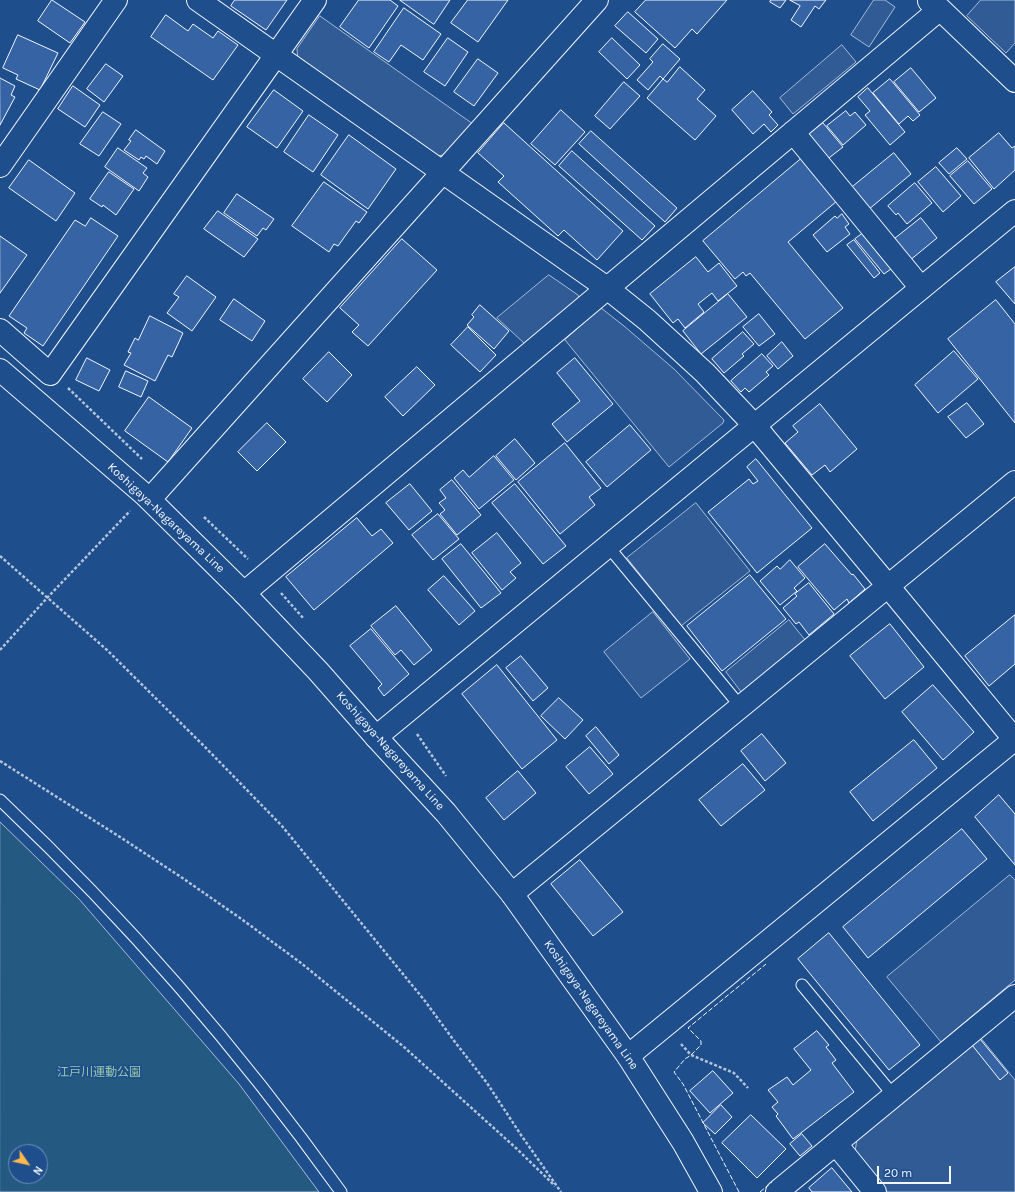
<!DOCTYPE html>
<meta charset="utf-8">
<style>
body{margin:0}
#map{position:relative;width:1015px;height:1192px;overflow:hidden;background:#1f4e8c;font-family:Karla,sans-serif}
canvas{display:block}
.north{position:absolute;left:8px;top:1144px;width:40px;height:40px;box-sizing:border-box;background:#1f4e8c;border:1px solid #7391ba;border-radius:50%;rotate:124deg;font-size:11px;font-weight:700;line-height:16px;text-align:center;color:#f2f6ff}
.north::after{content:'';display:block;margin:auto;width:14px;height:18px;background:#ffb74d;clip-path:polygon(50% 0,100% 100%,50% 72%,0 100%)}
.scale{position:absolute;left:877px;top:1166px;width:74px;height:18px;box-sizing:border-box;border:2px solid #f2f6ff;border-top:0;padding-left:5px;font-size:12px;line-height:14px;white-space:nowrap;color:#f2f6ff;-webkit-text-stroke:3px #1f4e8c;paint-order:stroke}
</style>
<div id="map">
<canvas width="1015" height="1192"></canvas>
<div class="north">N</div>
<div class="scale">20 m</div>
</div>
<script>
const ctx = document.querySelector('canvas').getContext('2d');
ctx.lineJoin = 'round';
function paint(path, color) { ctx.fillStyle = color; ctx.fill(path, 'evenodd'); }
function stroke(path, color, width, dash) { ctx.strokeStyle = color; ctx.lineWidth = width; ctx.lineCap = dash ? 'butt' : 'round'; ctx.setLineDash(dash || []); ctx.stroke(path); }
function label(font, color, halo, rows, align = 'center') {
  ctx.font = font + ' Karla,"Noto Sans JP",sans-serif'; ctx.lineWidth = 3; ctx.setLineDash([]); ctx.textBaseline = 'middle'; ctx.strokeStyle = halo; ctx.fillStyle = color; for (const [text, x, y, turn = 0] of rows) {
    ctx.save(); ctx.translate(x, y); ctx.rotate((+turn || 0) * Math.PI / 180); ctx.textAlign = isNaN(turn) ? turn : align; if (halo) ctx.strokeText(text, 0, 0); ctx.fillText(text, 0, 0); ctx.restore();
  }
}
const green = new Path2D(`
 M0,822L79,899L239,1084L319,1192H0ZM16,1152H40V1176H16Z`);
paint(green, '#245a82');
stroke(green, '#a8bbd7', 1);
const parking = new Path2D(`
 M874,0H885L895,7L869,47L851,35Z
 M981,0H1015V43L1006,53L967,16Z
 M320,16L412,81L473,124L445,155L434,156L298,60L297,49Z
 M842,45L856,62L793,114L780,98Z
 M549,275L578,295L579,298L525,344L497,318Z
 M601,308L624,326L674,369L724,420L723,423L669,467L565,340Z
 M696,503L750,571L681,626L627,558Z
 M653,612L690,659L641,698L604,652Z
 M789,620L806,641L742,693L726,672Z
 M1010,875L1015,880V980L941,1042L887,977Z
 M980,1037L1015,1080V1192H887L855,1152L857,1139Z`);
paint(parking, '#305b95');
stroke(parking, '#a8bbd7', 1);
const building = new Path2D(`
 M52,0L85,22L70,43L38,21Z
 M235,0H287L266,30L231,6Z
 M359,0H390L398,6L369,48L340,27Z
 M400,0H450L434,24Z
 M468,0H508L478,42L451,23Z
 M646,0H727L697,34L692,29L675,48L635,12Z
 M771,0H786L780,8L770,2Z
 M790,0H826L819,9L815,6L801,27L791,20L800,6Z
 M404,8L441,34L423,60L401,45L389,62L374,52Z
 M628,12L658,39L646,53L615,26Z
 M166,15L188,31L193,24L213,38L218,31L238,45L213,80L151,37Z
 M18,35L58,53L40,90L16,79L18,75L3,68Z
 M448,38L468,52L445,86L424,72Z
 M612,38L640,65L627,79L599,52Z
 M663,44L680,59L663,79L660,76L648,90L637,80L653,62L650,59Z
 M478,59L498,73L474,106L454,92Z
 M106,64L123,76L104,102L87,89Z
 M680,67L705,90L697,99L716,116L695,140L647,98L663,79L667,82Z
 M911,68L936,98L919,112L894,82Z
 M0,78L15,86L11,95L15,97L0,125Z
 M890,79L920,115L913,121L908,116L899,124L873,93Z
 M624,82L640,96L610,129L595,116Z
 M73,86L100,105L85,127L58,109Z
 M868,88L905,132L890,145L865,115L870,111L858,97Z
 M274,90L303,111L277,148L247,127Z
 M753,91L772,112L769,115L778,125L771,132L764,124L753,134L732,110Z
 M561,110L585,132L555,165L531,144Z
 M846,111L850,116L855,112L866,125L843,145L827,126Z
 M103,112L121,124L99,156L80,144Z
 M309,115L338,135L313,172L284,152Z
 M504,123L623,231L597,260L564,230L558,236L498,182L504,176L478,153Z
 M823,123L843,147L825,161L809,140L812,138L809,134Z
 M136,130L165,151L157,164L146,156L144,159L141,157L139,160L124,150L131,141L129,140Z
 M591,131L677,208L665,222L579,144Z
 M999,133L1012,148L1015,146V170L994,189L969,158Z
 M349,135L396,169L368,209L321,175Z
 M118,148L147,168L143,173L148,177L139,191L105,167Z
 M957,148L967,159L949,174L939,163Z
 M572,151L655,226L642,240L559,166Z
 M894,153L911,174L868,210L850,189Z
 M801,159L837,201L788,242L843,308L805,339L750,273L746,276L743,272L735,279L703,241Z
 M29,160L75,193L56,221L9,188Z
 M968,161L992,189L974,204L950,176Z
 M936,167L961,196L943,212L918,182Z
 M109,172L134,189L116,215L103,205L102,207L90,199Z
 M324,182L367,212L359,223L356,221L338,246L334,244L329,252L292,226Z
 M915,183L932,203L907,224L898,213L896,215L888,206Z
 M237,194L274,219L266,230L263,228L257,236L224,213Z
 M218,211L258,239L244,257L204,229Z
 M842,214L849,224L845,227L850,234L827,252L813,235L835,216L837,218Z
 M91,218L118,236L43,346L24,333L27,328L9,316L75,220L85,226Z
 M921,218L937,238L909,261L892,241Z
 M862,234L891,269L884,274L855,239Z
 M0,236L27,255L0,293Z
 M402,239L437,270L368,346L352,332L359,325L340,308Z
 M854,240L880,273L874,278L847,245Z
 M696,257L708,272L719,263L737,286L718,301L712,293L698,304L704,312L685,328L678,319L673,323L650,294Z
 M1015,267V304L996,282Z
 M187,276L216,297L192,331L167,313L179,297L174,294Z
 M728,294L747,317L701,354L683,331Z
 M234,299L265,321L252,341L220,320Z
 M996,300L1015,324V423L948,339Z
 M480,305L509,331L494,349L467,325L474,317L472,315Z
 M759,314L775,334L759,346L743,327Z
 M150,316L183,333L172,357L168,355L155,381L124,365L131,353L128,352L135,338L138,340Z
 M468,327L496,355L480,372L451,345Z
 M743,332L754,344L742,354L744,356L724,373L712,359Z
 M782,342L793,356L778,369L767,356Z
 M954,351L978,379L938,413L915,385Z
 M329,352L352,375L327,402L303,379Z
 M762,354L773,366L766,372L769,375L749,392L745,388L741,392L731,381Z
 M87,358L110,370L99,391L76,380Z
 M575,358L613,404L567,442L552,424L580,401L557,373Z
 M417,367L435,385L403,416L385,397Z
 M126,371L148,381L141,397L119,387Z
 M149,397L192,428L168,462L125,431Z
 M967,403L984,424L966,438L948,417Z
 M820,404L857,449L830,472L825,465L812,475L785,443L798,432L793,426Z
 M267,423L286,442L257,471L238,452Z
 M630,425L651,450L607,487L586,462Z
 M515,439L535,463L516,480L496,456Z
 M565,443L601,488L589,497L595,505L560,534L518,482Z
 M494,456L514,480L479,509L454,478L463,470L469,477Z
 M756,459L812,528L757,573L708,512L749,479L753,484L758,481L747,467Z
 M452,480L481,515L457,535L440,514L445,510L439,503L446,498L440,490Z
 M410,484L432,511L409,530L386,503Z
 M515,484L566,546L543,564L492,503Z
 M438,514L459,539L433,560L412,535Z
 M357,518L372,536L381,529L393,543L314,610L286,577Z
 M497,533L521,563L510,572L516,578L502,590L472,553Z
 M461,544L501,593L481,608L442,559Z
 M825,544L852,575L853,574L865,589L849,603L847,599L834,610L798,567Z
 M790,560L805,578L794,588L797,591L780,605L760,581L777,566L780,569Z
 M750,575L786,619L722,671L687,626Z
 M444,576L475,611L459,625L428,590Z
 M809,583L834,614L809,635L799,622L796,624L783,608L797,596L795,594Z
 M396,606L432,650L414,665L401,650L395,655L371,626Z
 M1015,615V664L989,686L965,656Z
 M890,624L924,667L885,699L850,656Z
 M371,629L409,674L384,696L378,688L382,684L350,646Z
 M521,656L548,688L533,701L506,668Z
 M497,665L557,740L522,769L462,694Z
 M933,685L974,732L943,760L902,712Z
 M559,698L583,720L565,739L541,716Z
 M596,727L619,755L609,764L586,736Z
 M762,734L786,763L765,781L741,751Z
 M914,740L937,768L873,821L850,792Z
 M590,747L613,774L589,794L566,767Z
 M743,764L765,790L721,826L699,800Z
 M518,771L536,793L504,820L486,798Z
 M999,795L1015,814V865L975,817Z
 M962,829L987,859L868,958L843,927Z
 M580,860L623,912L593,936L551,884Z
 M829,933L920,1045L889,1070L798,959Z
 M817,1031L829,1045L826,1047L836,1060L832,1063L854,1092L793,1139L776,1116L778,1114L772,1107L778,1102L768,1090L787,1077L793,1085L811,1070L794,1049Z
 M980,1039L1008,1073L1000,1080L972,1045Z
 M713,1071L733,1093L710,1113L690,1091Z
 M721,1105L732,1117L715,1134L703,1123Z
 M751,1115L786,1149L757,1178L722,1143Z
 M802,1134L812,1146L800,1156L790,1144Z
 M832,1168L852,1192H812L809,1188Z`);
paint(building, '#3563a3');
stroke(building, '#f2f6ff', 1);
const lane = new Path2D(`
 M607,545L741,707
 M0,800C126,919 240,1051 341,1192
 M802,985L894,1096`);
const street = new Path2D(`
 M198,0L607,288L647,320L705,373L754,425L888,586L1015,740
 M929,1L940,9L1015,81
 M793,132L921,288
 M0,166L116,0
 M0,330L50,374L315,0
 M150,499L597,0
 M244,593L940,9
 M512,894L1015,482
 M628,1056L1015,739
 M836,1144L875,1192
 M777,1192L1015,996`);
const secondary = new Path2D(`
 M376,737L1015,211`);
const primary = new Path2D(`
 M0,370L145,495L244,593L318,671L376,737L446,813L512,894L628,1056L683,1142L711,1192`);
stroke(lane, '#f2f6ff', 13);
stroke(street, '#f2f6ff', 24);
stroke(secondary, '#f2f6ff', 24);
stroke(primary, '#f2f6ff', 24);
stroke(new Path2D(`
 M68,388L142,459
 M204,517L248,559
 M0,556L107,650L205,747L282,826L425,1001L455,1042L487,1083L521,1135L561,1192
 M281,593L304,619
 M0,650L47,598L130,511
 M417,734L446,776
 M0,761L120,837L181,877L240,918L301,963L404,1047L517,1149L555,1186
 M681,1044L691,1055L734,1073L748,1088`), '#b3c4dc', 2.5, [3, 2]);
stroke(lane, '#1f4e8c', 11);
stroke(street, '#1f4e8c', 22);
stroke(secondary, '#1f4e8c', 22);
stroke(primary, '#1f4e8c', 22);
stroke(new Path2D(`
 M739,1192L683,1084L674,1072L685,1059L691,1055L701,1045V1041L688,1028L766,964
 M760,1192L772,1182`), '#f2f6ff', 1, [5, 2]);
label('12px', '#f2f6ff', '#1f4e8c', [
 ["Koshigaya-Nagareyama Line",166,518,43],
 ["Koshigaya-Nagareyama Line",390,751,48],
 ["Koshigaya-Nagareyama Line",591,1005,55]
]);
label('12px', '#97c8a6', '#1f4e8c', [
 ["江戸川運動公園",99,1073]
]);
</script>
